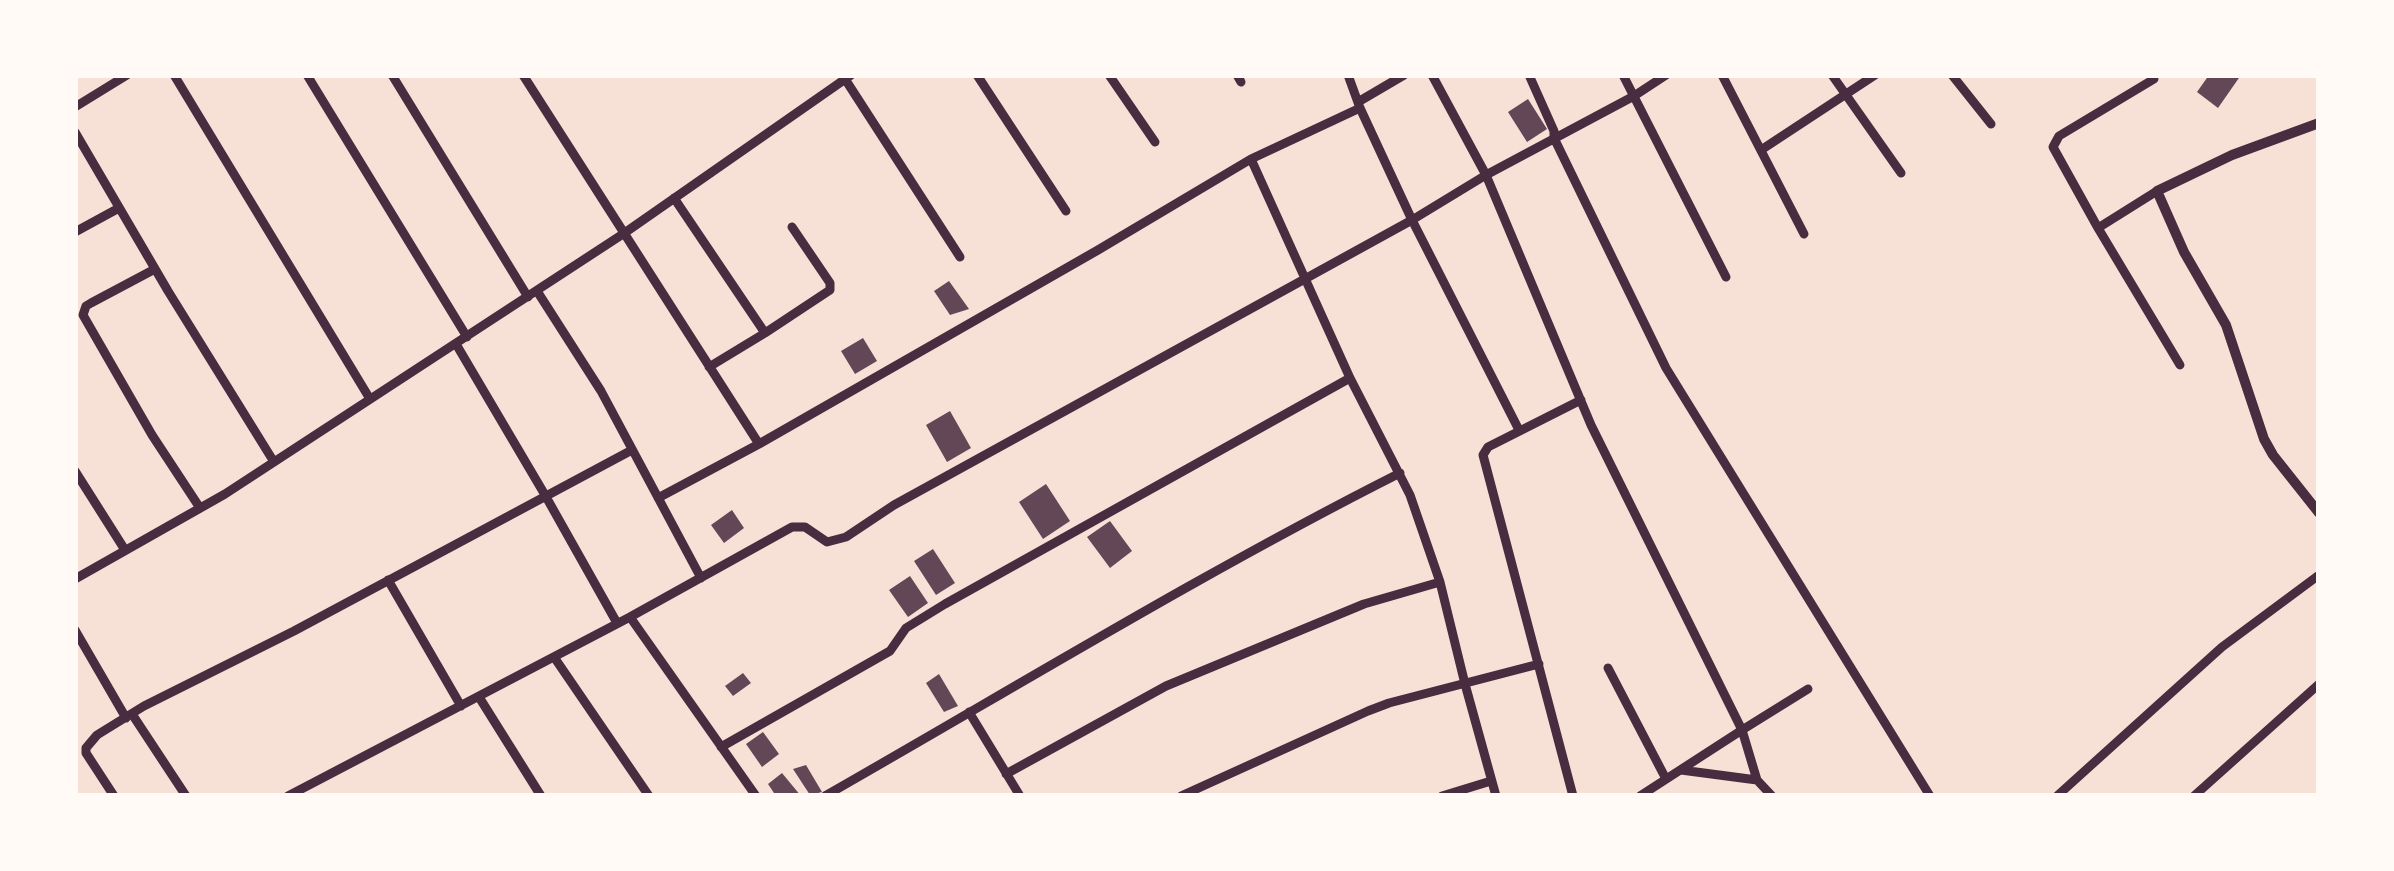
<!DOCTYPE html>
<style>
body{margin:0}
#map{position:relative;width:2394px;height:871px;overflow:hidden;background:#f7e1d7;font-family:Inter,sans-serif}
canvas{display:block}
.frame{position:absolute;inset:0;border:78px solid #fffaf5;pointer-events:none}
</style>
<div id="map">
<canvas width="2394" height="871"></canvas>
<div class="frame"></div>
</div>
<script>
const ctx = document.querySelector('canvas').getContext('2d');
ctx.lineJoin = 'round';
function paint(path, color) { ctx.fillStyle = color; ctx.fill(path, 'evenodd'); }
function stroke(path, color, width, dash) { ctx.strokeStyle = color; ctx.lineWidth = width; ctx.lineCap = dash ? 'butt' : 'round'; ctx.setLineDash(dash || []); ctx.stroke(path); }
paint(new Path2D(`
 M2209,75H2241L2218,108L2197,92Z
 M1528,99L1547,129L1527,142L1508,112Z
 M949,281L969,309L950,315L934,291Z
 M863,338L877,361L855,374L841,351Z
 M950,411L971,448L947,462L926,425Z
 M1046,484L1070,521L1043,539L1019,502Z
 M732,510L744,528L724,543L711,525Z
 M1110,521L1132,551L1110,568L1087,537Z
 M933,549L955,583L936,595L914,561Z
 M910,576L928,603L908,617L889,590Z
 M743,673L751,683L733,696L725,686Z
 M939,674L958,706L944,712L926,683Z
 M763,732L779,754L762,767L746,744Z
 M806,765L822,792L810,795L793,769Z
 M782,773L801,796H776L768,784Z`), '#644757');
stroke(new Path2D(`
 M174,75L370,399
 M307,75L467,337
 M392,75L528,297
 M523,75L759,444
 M977,75L1066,211
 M1109,75L1155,142
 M1237,75L1241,82
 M1348,75L1360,108L1412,220L1519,430
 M1432,75L1486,175L1591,425L1742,730L1640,796
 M1529,75L1554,131V138L1666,368L1930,796
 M1623,75L1726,277
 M1722,75L1804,234
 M1832,75L1901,173
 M1952,75L1991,124
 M845,79L960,257
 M2154,79L2059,136L2053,147L2098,228L2180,365
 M1358,102L1404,75
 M75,107L127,75
 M75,132L168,291L274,462
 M1761,150L1875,75
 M1251,159L1350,378L1410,495L1440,582L1465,684L1496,796
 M674,198L765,333
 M2098,228L2157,191
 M75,232L119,208
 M155,269L91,303L86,306L83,315L152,435L200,508
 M537,291L601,391L701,578
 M456,344L545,495L617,623
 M709,367L765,333L830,290V283L792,227
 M75,471L125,550
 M658,498L759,444L1098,250L1251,159L1360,108
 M75,579L225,494L623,234L851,75
 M388,580L461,706
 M630,617L756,796
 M75,630L126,718
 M554,657L649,796
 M1608,668L1666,779
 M479,697L541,796
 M969,712L1020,796
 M132,714L186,796
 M721,747L890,651L906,628L945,604L1350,378
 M1681,770L1757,780L1772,796
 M1006,774L1166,686L1364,604L1440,582
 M1757,780L1742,730L1808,689
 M114,796L86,753V748L97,735L144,706L294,631L632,450
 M288,796L630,617L792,527H805L827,542L846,537L894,505L1412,220L1486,175L1634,96L1666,75
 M825,796C1016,687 1204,572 1400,473
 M1181,796L1368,711L1389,703L1539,664
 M1442,796L1491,781
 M1573,796L1483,455L1488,447L1581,400
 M2057,796L2222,647L2319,575
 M2194,796L2319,684`), '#4a2c40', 9);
stroke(new Path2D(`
 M2319,123L2232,155L2157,191L2184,252L2226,325L2264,439L2273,455L2319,513`), '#4a2c40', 10);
</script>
